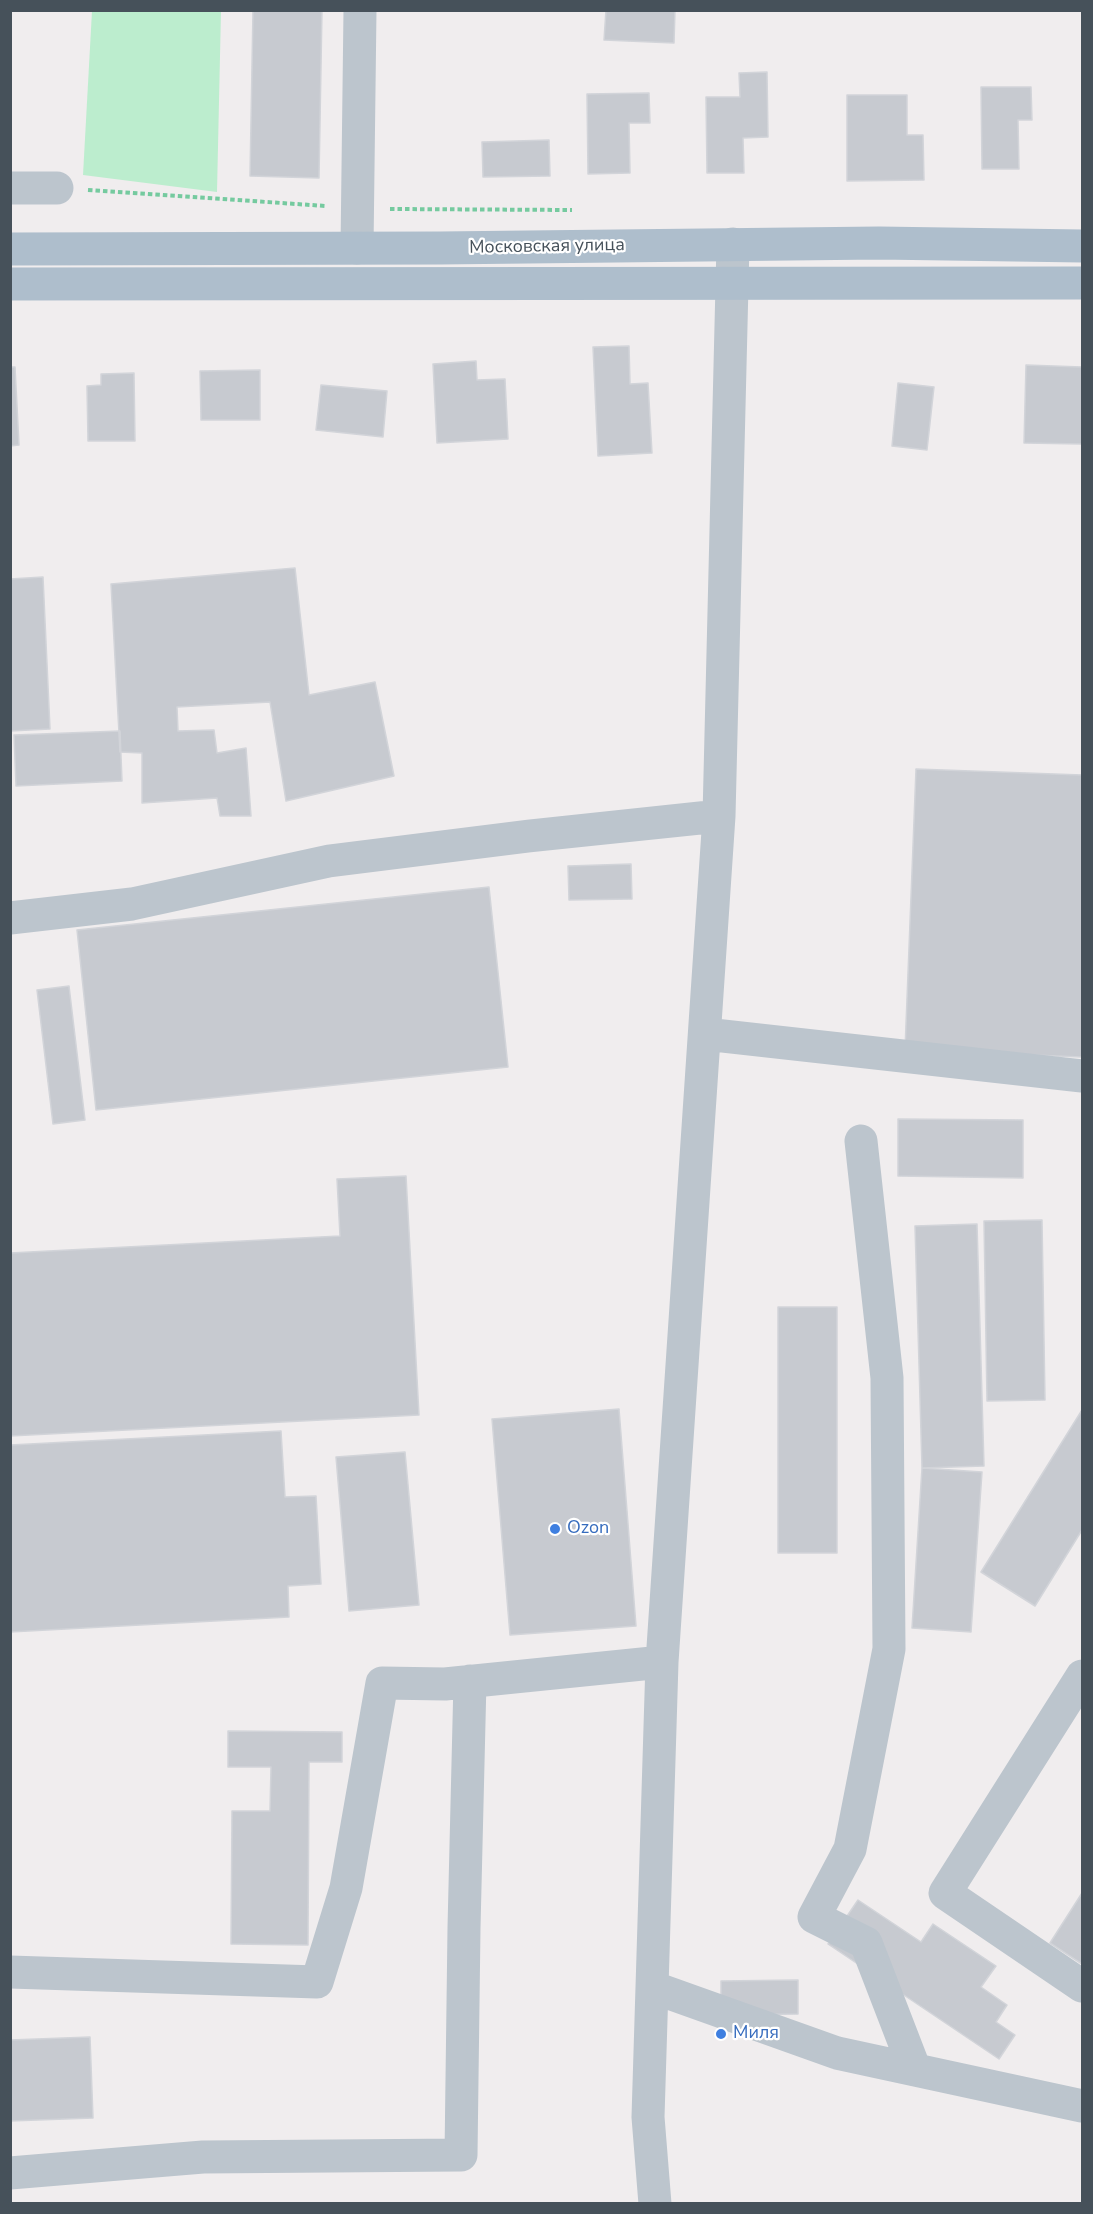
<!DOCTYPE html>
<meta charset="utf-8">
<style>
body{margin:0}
#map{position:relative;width:1093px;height:2214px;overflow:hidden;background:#f0edee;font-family:"Nunito Sans",sans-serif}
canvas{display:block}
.frame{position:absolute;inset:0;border:12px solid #46515a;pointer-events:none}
</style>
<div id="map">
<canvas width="1093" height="2214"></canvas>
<div class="frame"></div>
</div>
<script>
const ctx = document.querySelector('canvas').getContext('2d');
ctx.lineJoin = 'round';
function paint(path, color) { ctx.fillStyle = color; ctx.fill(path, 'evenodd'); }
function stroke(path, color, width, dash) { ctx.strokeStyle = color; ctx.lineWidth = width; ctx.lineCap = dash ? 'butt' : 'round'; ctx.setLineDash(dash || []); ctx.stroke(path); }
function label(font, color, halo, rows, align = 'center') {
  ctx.font = font + ' "Nunito Sans",sans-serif'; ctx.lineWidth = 4.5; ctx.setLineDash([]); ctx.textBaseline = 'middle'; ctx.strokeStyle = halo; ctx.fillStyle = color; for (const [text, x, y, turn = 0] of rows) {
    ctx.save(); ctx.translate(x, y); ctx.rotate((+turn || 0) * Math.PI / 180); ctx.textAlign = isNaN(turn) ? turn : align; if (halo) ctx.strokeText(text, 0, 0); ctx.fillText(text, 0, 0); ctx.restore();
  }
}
paint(new Path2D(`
 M92,11H221L217,192L83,175Z`), '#bcedce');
const building = new Path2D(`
 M253,10H322L319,178L250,176Z
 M606,10H675L674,43L604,40Z
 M767,72L768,137L743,138L744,173H707L706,97H740L739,73Z
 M981,87H1031L1032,120H1018L1019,169H982Z
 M649,93L650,123H629L630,173L588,174L587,94Z
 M847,95H907V135H923L924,180L847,181Z
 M549,140L550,176L483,177L482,142Z
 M629,346L630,384L648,383L652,453L598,456L593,347Z
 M476,361L477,380L505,379L508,439L437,443L433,364Z
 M1026,365L1082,367V444L1024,443Z
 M10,367H15L19,445L10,446Z
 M260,370V420H201L200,371Z
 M134,373L135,441H88L87,386L101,385V374Z
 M898,383L934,387L927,450L892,446Z
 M321,385L387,391L383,437L316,430Z
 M295,568L309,695L375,682L394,776L286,801L270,702L177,707L178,731L214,730L217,753L246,748L251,816H220L217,798L142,803V753L120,752L111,584Z
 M43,577L50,729L10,731V579Z
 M120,731L122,781L16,786L14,735Z
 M916,769L1082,775V1057L905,1050Z
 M631,864L632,899L569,900L568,866Z
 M489,887L508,1067L96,1110L77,930Z
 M69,986L85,1120L53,1124L37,990Z
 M898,1119L1023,1120V1178L898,1176Z
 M406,1176L419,1415L10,1436V1253L340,1236L337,1179Z
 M1042,1220L1045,1400L987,1401L984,1221Z
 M977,1224L984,1466L922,1468L915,1226Z
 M778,1307H837V1553H778Z
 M619,1409L636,1626L510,1635L492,1419Z
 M1082,1410V1530L1035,1606L981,1572Z
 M281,1431L285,1497L316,1496L321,1584L288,1586L289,1617L10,1632V1445Z
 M405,1452L419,1605L349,1611L336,1457Z
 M922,1468L982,1472L971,1632L912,1628Z
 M228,1731L342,1732V1762H309L308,1945L231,1944L232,1811H270L271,1767H228Z
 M1082,1893V1964L1050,1943Z
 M858,1900L921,1942L933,1924L996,1966L981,1987L1007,2005L996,2022L1015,2035L999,2059L828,1944Z
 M798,1980V2014L721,2015V1981Z
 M90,2037L93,2118L10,2121V2040Z`);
paint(building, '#c7cad0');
stroke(building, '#d2d4d9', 1.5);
stroke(new Path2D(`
 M88,190L326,206
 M390,209L572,210`), '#75ca9f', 4, [4.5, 3]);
stroke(new Path2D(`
 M10,188H57
 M357,248L360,10
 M10,918L132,904L329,861L529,836L719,816
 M705,1034L1082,1076
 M861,1141L887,1378L889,1649L850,1849L814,1917L866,1943L915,2070
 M1082,1676L945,1893L1082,1986
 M10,1972L317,1982L346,1888L382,1683L445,1684L662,1662
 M652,1987L837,2053L1082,2106
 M10,2173L203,2157L461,2155L464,1928L470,1681
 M655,2204L648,2117L662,1662L719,816L733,244`), '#bcc5cd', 33);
stroke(new Path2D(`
 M10,249L440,248L879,243L1082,246
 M10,284L1082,283`), '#aebecc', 33);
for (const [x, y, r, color] of [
 [555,1529,6,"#3f7fe0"],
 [721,2034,6,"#3f7fe0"]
]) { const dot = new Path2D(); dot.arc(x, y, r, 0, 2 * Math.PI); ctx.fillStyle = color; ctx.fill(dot); stroke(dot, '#fff', 2); }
label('18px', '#46515a', '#fff', [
 ["Московская улица",547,247,-1]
]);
label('18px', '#366cbe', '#fff', [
 ["Ozon",567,1529],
 ["Миля",733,2034]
], 'left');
</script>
